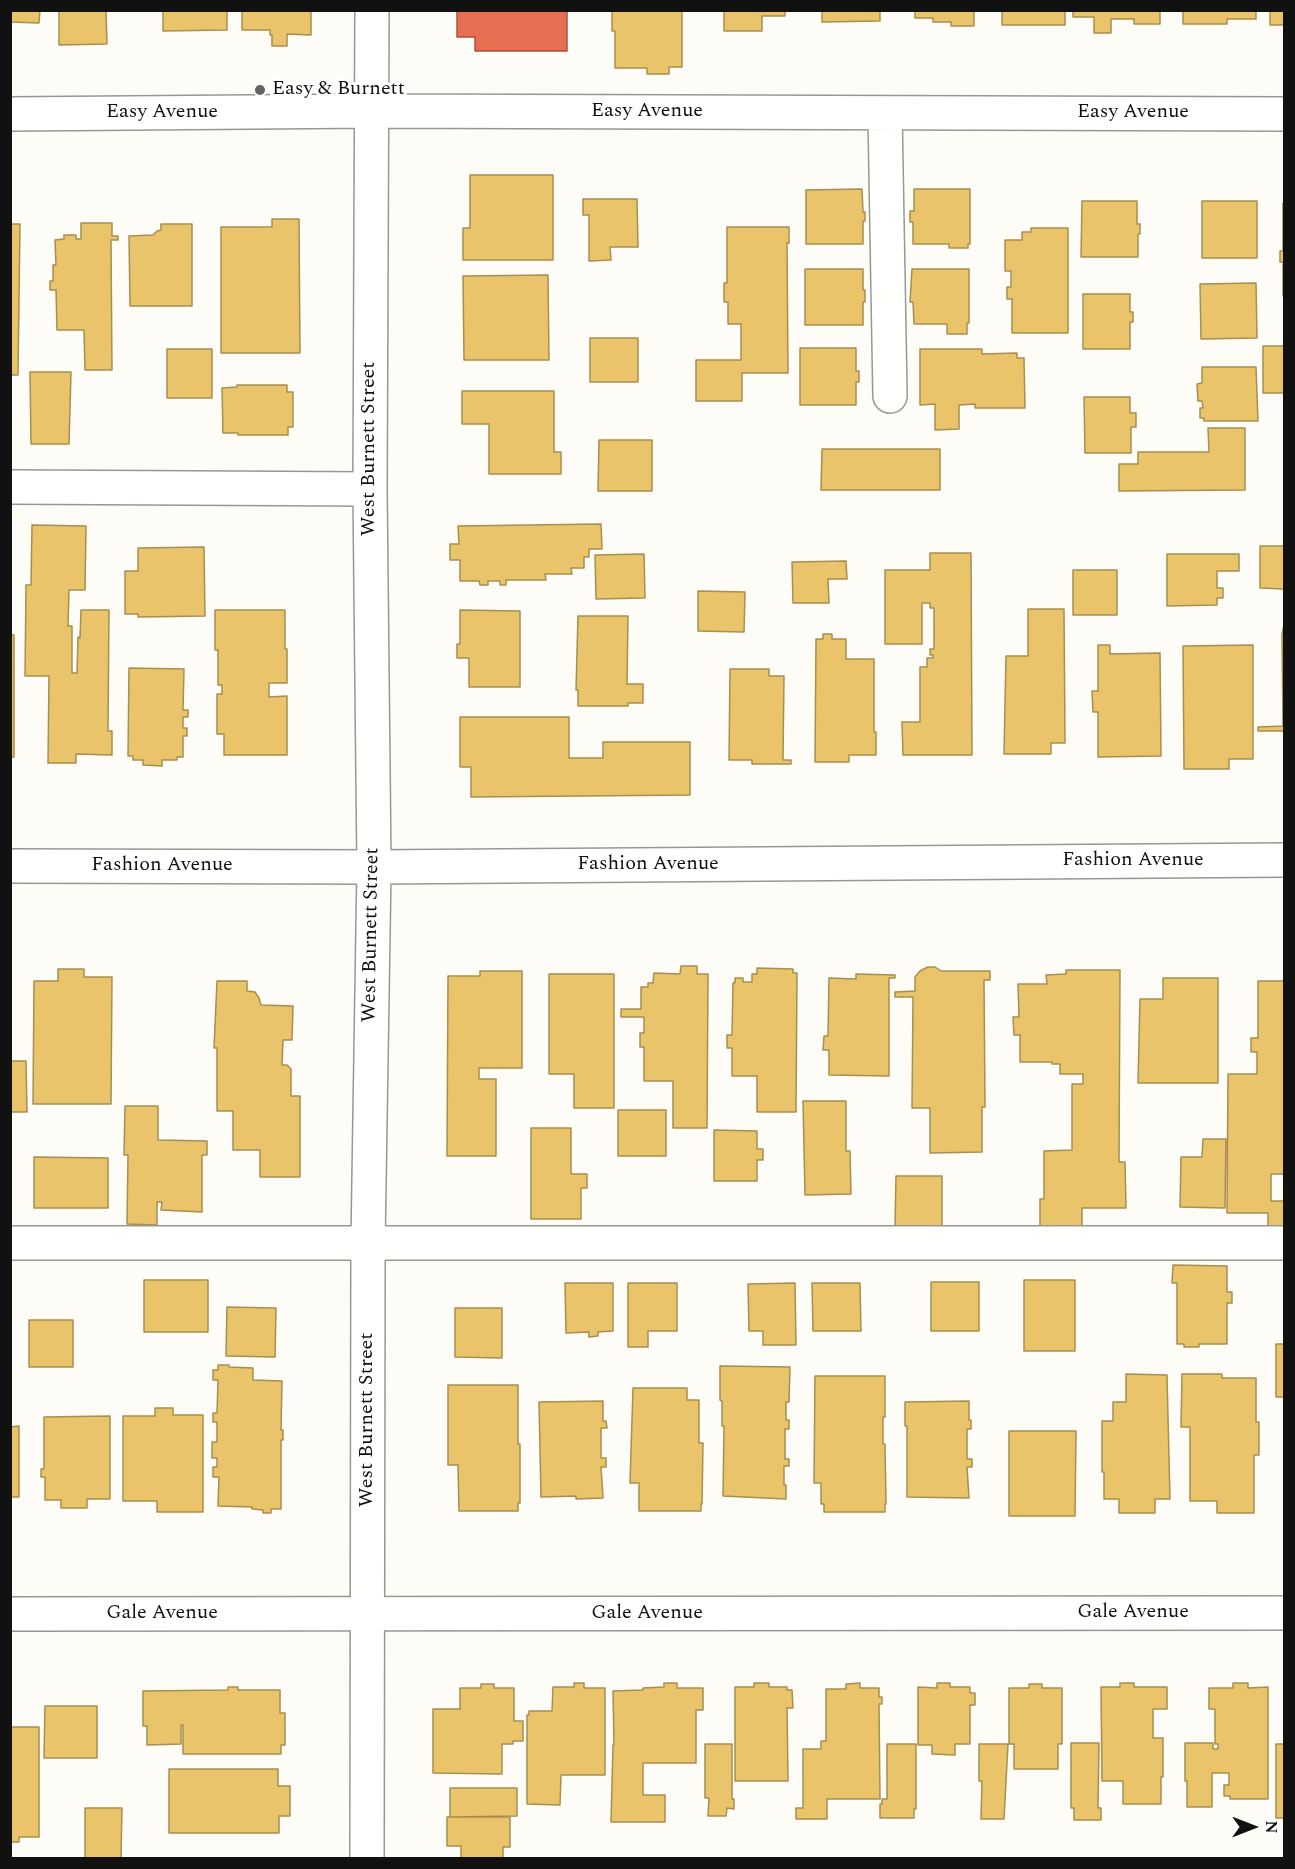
<!DOCTYPE html>
<style>
body{margin:0}
#map{position:relative;width:1295px;height:1869px;overflow:hidden;background:#fdfcf7;font-family:Spectral,serif}
canvas{display:block}
.frame{position:absolute;inset:0;border:12px solid #111;pointer-events:none}
.north{position:absolute;left:1223px;top:1797px;width:60px;height:60px;-webkit-text-stroke:4px #fff;paint-order:stroke;rotate:90deg;font-size:16px;font-weight:700;line-height:24px;text-align:center;color:#111}
.north::after{content:'';display:block;margin:auto;width:21px;height:27px;background:#111;clip-path:polygon(50% 0,100% 100%,50% 72%,0 100%)}
</style>
<div id="map">
<canvas width="1295" height="1869"></canvas>
<div class="frame"></div>
<div class="north">N</div>
</div>
<script>
const ctx = document.querySelector('canvas').getContext('2d');
ctx.lineJoin = 'round';
function paint(path, color) { ctx.fillStyle = color; ctx.fill(path, 'evenodd'); }
function stroke(path, color, width, dash) { ctx.strokeStyle = color; ctx.lineWidth = width; ctx.lineCap = dash ? 'butt' : 'round'; ctx.setLineDash(dash || []); ctx.stroke(path); }
function label(font, color, halo, rows, align = 'center') {
  ctx.font = font + ' Spectral,serif'; ctx.lineWidth = 6; ctx.setLineDash([]); ctx.textBaseline = 'middle'; ctx.strokeStyle = halo; ctx.fillStyle = color; for (const [text, x, y, turn = 0] of rows) {
    ctx.save(); ctx.translate(x, y); ctx.rotate((+turn || 0) * Math.PI / 180); ctx.textAlign = isNaN(turn) ? turn : align; if (halo) ctx.strokeText(text, 0, 0); ctx.fillText(text, 0, 0); ctx.restore();
  }
}
const homes = new Path2D(`
 M10,10H40L39,23L10,22Z
 M59,10H106L107,44L59,45Z
 M163,10H227V30L163,31Z
 M242,10H311V35L287,34V46H272V35H270V30H242Z
 M612,10H682V67H669V74H647V68H615V31H612Z
 M724,10H785V16H762V31H724Z
 M822,10H880V21L822,22Z
 M915,10H974V26H951V22H933V18H915Z
 M1002,10H1065V25H1002Z
 M1073,10H1160V24H1134V19H1111V33H1094V17H1073Z
 M1183,10H1256V19H1227V24H1183Z
 M1270,10H1284V25H1270Z
 M470,175H553V260H463V228H470Z
 M862,189L863,212H865V221H863V244H806V190Z
 M914,189H970V244H968V248H949V244H913V222H910V211H914Z
 M583,199H637L638,247H610L611,260L589,261V215H583Z
 M1082,201H1137V224H1140V234H1138V257H1081Z
 M1202,201H1257V258H1202Z
 M1283,203H1284V296H1283V262H1280V251H1283Z
 M272,219H299L300,353H221V227H272Z
 M81,223H112V236H118V240H111L112,370H85L84,330H57L56,290H50V281H53V265H56L55,240L64,239V235H76V239H81Z
 M10,224H20L18,375H10Z
 M161,224H192V306H130L129,236L153,235L157,231L161,230Z
 M727,227H789V243H787L788,373H742V401H696V360H741V324H728V302H724V283H727Z
 M1031,228H1068V333H1012V299H1007V287H1011V271H1005V240H1022V232H1031Z
 M805,269H863V290H865V302H863V325H805Z
 M912,269H969V323H967V334H947V324H914L913,302H910Z
 M548,275L549,360H464L463,276Z
 M1256,283L1257,338L1201,339L1200,284Z
 M1083,294H1130V312H1133V322H1130V349H1083Z
 M590,338H638V382H590Z
 M1263,346H1284V393H1263Z
 M800,348H856V371H859V382H856V405H800Z
 M167,349H212V398H167Z
 M920,349H982V354L1017,353V358H1024L1025,408H975V404L959,405V429L935,430V404L920,405Z
 M1202,367H1256L1258,421H1204V418H1200V408H1203L1202,401H1198L1197,384L1202,383Z
 M30,372H71L69,444H31Z
 M237,385H287V392H293V427H288V435H238V433H223L222,388L237,387Z
 M462,391H554V452H561V474H489V424H462Z
 M1084,397H1130V413H1136V427H1131V453H1085Z
 M1208,428H1245V490L1119,491V464H1138V452H1209Z
 M599,440H652V491H598Z
 M822,449H940V490H821Z
 M601,524L602,549H589V557H584V568H571L572,574H545L546,580H506V585H500V581H488V585H480L479,581H460V560H450V544H459L458,526Z
 M32,525L86,526L85,590H69L68,626H72V673H77L78,637L80,638L81,610H109L108,731H112V755L76,754V763H48L49,676H25L26,585H31Z
 M1260,546H1284V589L1260,588Z
 M204,547L205,616L138,617V614H125V571H138V548Z
 M930,553H971L972,755H903L902,722H920V667H927V658H933V655H930V649H934V608H930V603H922V644H885V570H930Z
 M644,554L645,598L596,599L595,555Z
 M1167,554H1239V571H1217V588H1223V598H1217V605L1167,606Z
 M846,561L847,579H828L829,603H793L792,562Z
 M1073,570H1117V615H1073Z
 M698,591L745,592L744,632L698,631Z
 M1028,609H1064L1065,743H1051V754H1004L1006,656H1028Z
 M215,610H285V649H287V683H269V697L287,696V755H224V734H217V694H222V685H218V650H215Z
 M460,610L520,611V687H469V658H457V644H460Z
 M578,616H628L627,684H643V703H628V706H578V690H576Z
 M1284,624V731H1258V727L1283,726L1282,635Z
 M823,634H832V639H846V659H874V732H876V755H849V762H815L816,639H823Z
 M10,635H14V757H10Z
 M1098,645H1110V654L1160,653L1161,756L1098,757V712H1093L1092,691H1098Z
 M1253,645V759H1229V769H1184L1183,646Z
 M129,668L184,669L183,710H188V717H183V728H187V736H183V757H177V760H162V766L143,765V760H133V756H128Z
 M730,669H769V676H784L783,760H791V764H752V760H729Z
 M460,717H569V758H603V742H690V795L471,797V767H460Z
 M681,966H697V974H708L707,1128H673V1081H644V1047H640V1033H644V1017H621V1009H641V987H648V983H653L654,973L680,974Z
 M928,967H935L941,971H990V980H984L985,1107H982V1152L930,1153V1108H912L913,997H895V992L915,991V977L920,971Z
 M757,968L793,969V973H797L796,1112H757V1076H732V1048H727V1035H732L733,983H735V978H743V982H752V974H757Z
 M58,969H84V977H112L111,1104H33L34,981H58Z
 M1066,970H1120L1119,1162H1125L1126,1208H1082V1228H1040V1199H1044V1151L1072,1150V1084H1083V1074H1060V1064H1052V1062H1020V1035H1014L1013,1017H1019L1018,984H1047L1046,975L1066,974Z
 M480,971H522V1068H479V1079H496V1156H447L448,976H480Z
 M549,974H614V1108H574V1074H549Z
 M856,974L895,975V978H889V1076L829,1075V1050H823L824,1036H828L829,978L856,979Z
 M1284,974V1174H1271V1201H1284V1229H1268V1213H1227L1228,1074H1257V1052H1251V1038H1258V981H1284Z
 M1163,978H1218V1083H1138L1140,999H1163Z
 M217,981H247V991L255,992L259,998L261,1005L293,1006L292,1040H283L282,1065H287L291,1069V1096H300V1177H260V1150H233V1111H217V1048H214Z
 M10,1061H26L27,1112H10Z
 M803,1101H846V1151H850L851,1194L805,1195Z
 M125,1106H158V1140L207,1141V1155H202V1212L161,1210L162,1202H157V1225L127,1224L128,1155H124Z
 M618,1110H666V1156H618Z
 M531,1128H571V1174H587V1188H581V1219H531Z
 M714,1130L757,1131V1149H763V1160H757V1181H714Z
 M1203,1139H1226L1225,1208L1180,1207L1181,1157H1202Z
 M34,1157L108,1158V1208H34Z
 M896,1176H942V1227H895Z
 M1173,1265L1227,1266V1292H1232V1303H1227V1344H1199V1347H1184V1344H1177V1283H1172Z
 M144,1280H208V1332H144Z
 M1024,1280H1075V1351H1024Z
 M931,1282H979V1331H931Z
 M565,1283H613V1331L598,1332V1336L589,1337V1332L566,1333Z
 M628,1283H677V1331H648V1347H628Z
 M795,1283L796,1345H763V1331H749L748,1284Z
 M812,1283H860L861,1331H813Z
 M227,1307L276,1308L275,1357L226,1356Z
 M455,1308H502V1358L455,1357Z
 M29,1320H73V1367H29Z
 M1276,1344H1284V1397H1276Z
 M218,1365H229V1367L253,1368V1380L282,1381L281,1430H283V1440H281V1509H271V1513H263V1510L252,1509V1507L218,1506L219,1477H213V1467H217V1458H212V1442H217V1422H213V1413H217L218,1380H213V1370H218Z
 M720,1366L790,1367L789,1402H786V1420H789V1429H785V1459H789V1466H784V1485H786V1499L723,1496L724,1426H722V1401L720,1400Z
 M1126,1374L1167,1375L1170,1499H1155V1513H1119V1499H1104V1472H1102V1421H1113V1402H1126Z
 M1182,1374H1222V1378H1256V1422H1259V1455H1254V1513H1217V1501H1190V1427H1181Z
 M815,1376H885V1417H883V1444H885L886,1504H885V1512H824V1504H821V1483H814Z
 M448,1385H518V1444H520V1503H518V1511H459L458,1465H448Z
 M633,1388H687V1400H699V1443H703L702,1504H701V1511H639V1483H630Z
 M603,1401V1421H606L607,1428H601V1458H606V1467H601L603,1498L576,1499V1496L541,1497L539,1402Z
 M969,1401V1420H971V1429H967V1459H972V1467H967L969,1498L907,1497V1426H905V1402Z
 M155,1408H173V1415H203V1512H157V1501H123V1416H155Z
 M110,1416V1499H87V1508H61V1500H45V1477H41V1469H44V1417Z
 M19,1426V1497H10V1427Z
 M1009,1431H1076L1075,1516H1009Z
 M574,1683H584V1688H605V1775H561L560,1805L527,1804V1715H529V1711H552L553,1687H574Z
 M664,1683H677V1688H703V1710H696V1763H643V1795H665V1822H611L613,1745H614L613,1691L643,1690V1688L664,1687Z
 M754,1683H769V1687H787V1690H792L793,1708H787L788,1781H735V1687H754Z
 M860,1683V1688H879V1697H882V1704H879L880,1799H827V1819H796V1808H803V1749H821V1741H826V1689H846V1684Z
 M937,1683H950V1687H970V1693H975V1705H970V1744H955V1755L932,1754V1745H918V1687L937,1688Z
 M1120,1683H1134V1687H1167V1709H1153V1738H1163V1777H1161V1804H1123V1781H1102L1101,1687H1120Z
 M1233,1683H1248V1688L1268,1687V1799H1230V1796H1224V1785H1229V1773H1212V1807H1187V1781H1185V1743H1213V1749H1218V1744H1215V1709H1209V1688H1233Z
 M481,1684H494V1688H514V1721H523V1741H513V1744H502V1774L433,1773V1709H460V1688H481Z
 M1029,1684H1042V1688H1062V1744H1058V1769H1014V1744H1009V1688H1029Z
 M228,1687H238V1690H280V1713H285V1745H281V1754H183V1725H181V1744L147,1745V1726H143V1691L228,1690Z
 M45,1706H97V1758H44Z
 M10,1727H39V1837H19V1842H10Z
 M1071,1743H1099L1098,1808H1101V1820H1074V1808H1071Z
 M705,1744H732V1799H734V1809L727,1808L726,1816H708L709,1798H705Z
 M887,1744H916V1809H914V1818H880V1804H882V1799H887Z
 M979,1744H1008L1004,1819H981L982,1781H979Z
 M1276,1744H1284V1818H1276Z
 M169,1769H278V1786H290V1816H279V1833H169Z
 M450,1788H517V1816L450,1817Z
 M85,1808H122L121,1858H85Z
 M447,1817H510V1847H503V1858H461V1846H447Z`);
paint(homes, '#e9c46a');
stroke(homes, '#a88e4f', 1.5);
const shops = new Path2D(`
 M457,10H567V51H475V37H457Z`);
paint(shops, '#e76f51');
stroke(shops, '#a7533e', 1.5);
const minor = new Path2D(`
 M885,113L890,396
 M10,114L371,111L1284,114
 M10,487L370,489
 M10,866L374,867L1284,860
 M10,1243H1284
 M10,1614L1284,1613
 M367,1858L368,1244L374,867L370,489L372,10`);
stroke(minor, '#979795', 36);
stroke(minor, '#fffffe', 33);
for (const [x, y, r, color] of [
 [260,90,6,"#646362"]
]) { const dot = new Path2D(); dot.arc(x, y, r, 0, 2 * Math.PI); ctx.fillStyle = color; ctx.fill(dot); stroke(dot, '#fff', 2); }
label('20px', '#111', '#fff', [
 ["Easy & Burnett",272,90]
], 'left');
label('20px', '#111', '#fff', [
 ["Easy Avenue",647,112],
 ["Easy Avenue",162,113],
 ["Easy Avenue",1133,113],
 ["West Burnett Street",370,449,-90],
 ["Fashion Avenue",1133,861],
 ["Fashion Avenue",648,865],
 ["Fashion Avenue",162,866],
 ["West Burnett Street",372,935,-89],
 ["West Burnett Street",368,1420,-90],
 ["Gale Avenue",1133,1613],
 ["Gale Avenue",162,1614],
 ["Gale Avenue",647,1614]
]);
</script>
